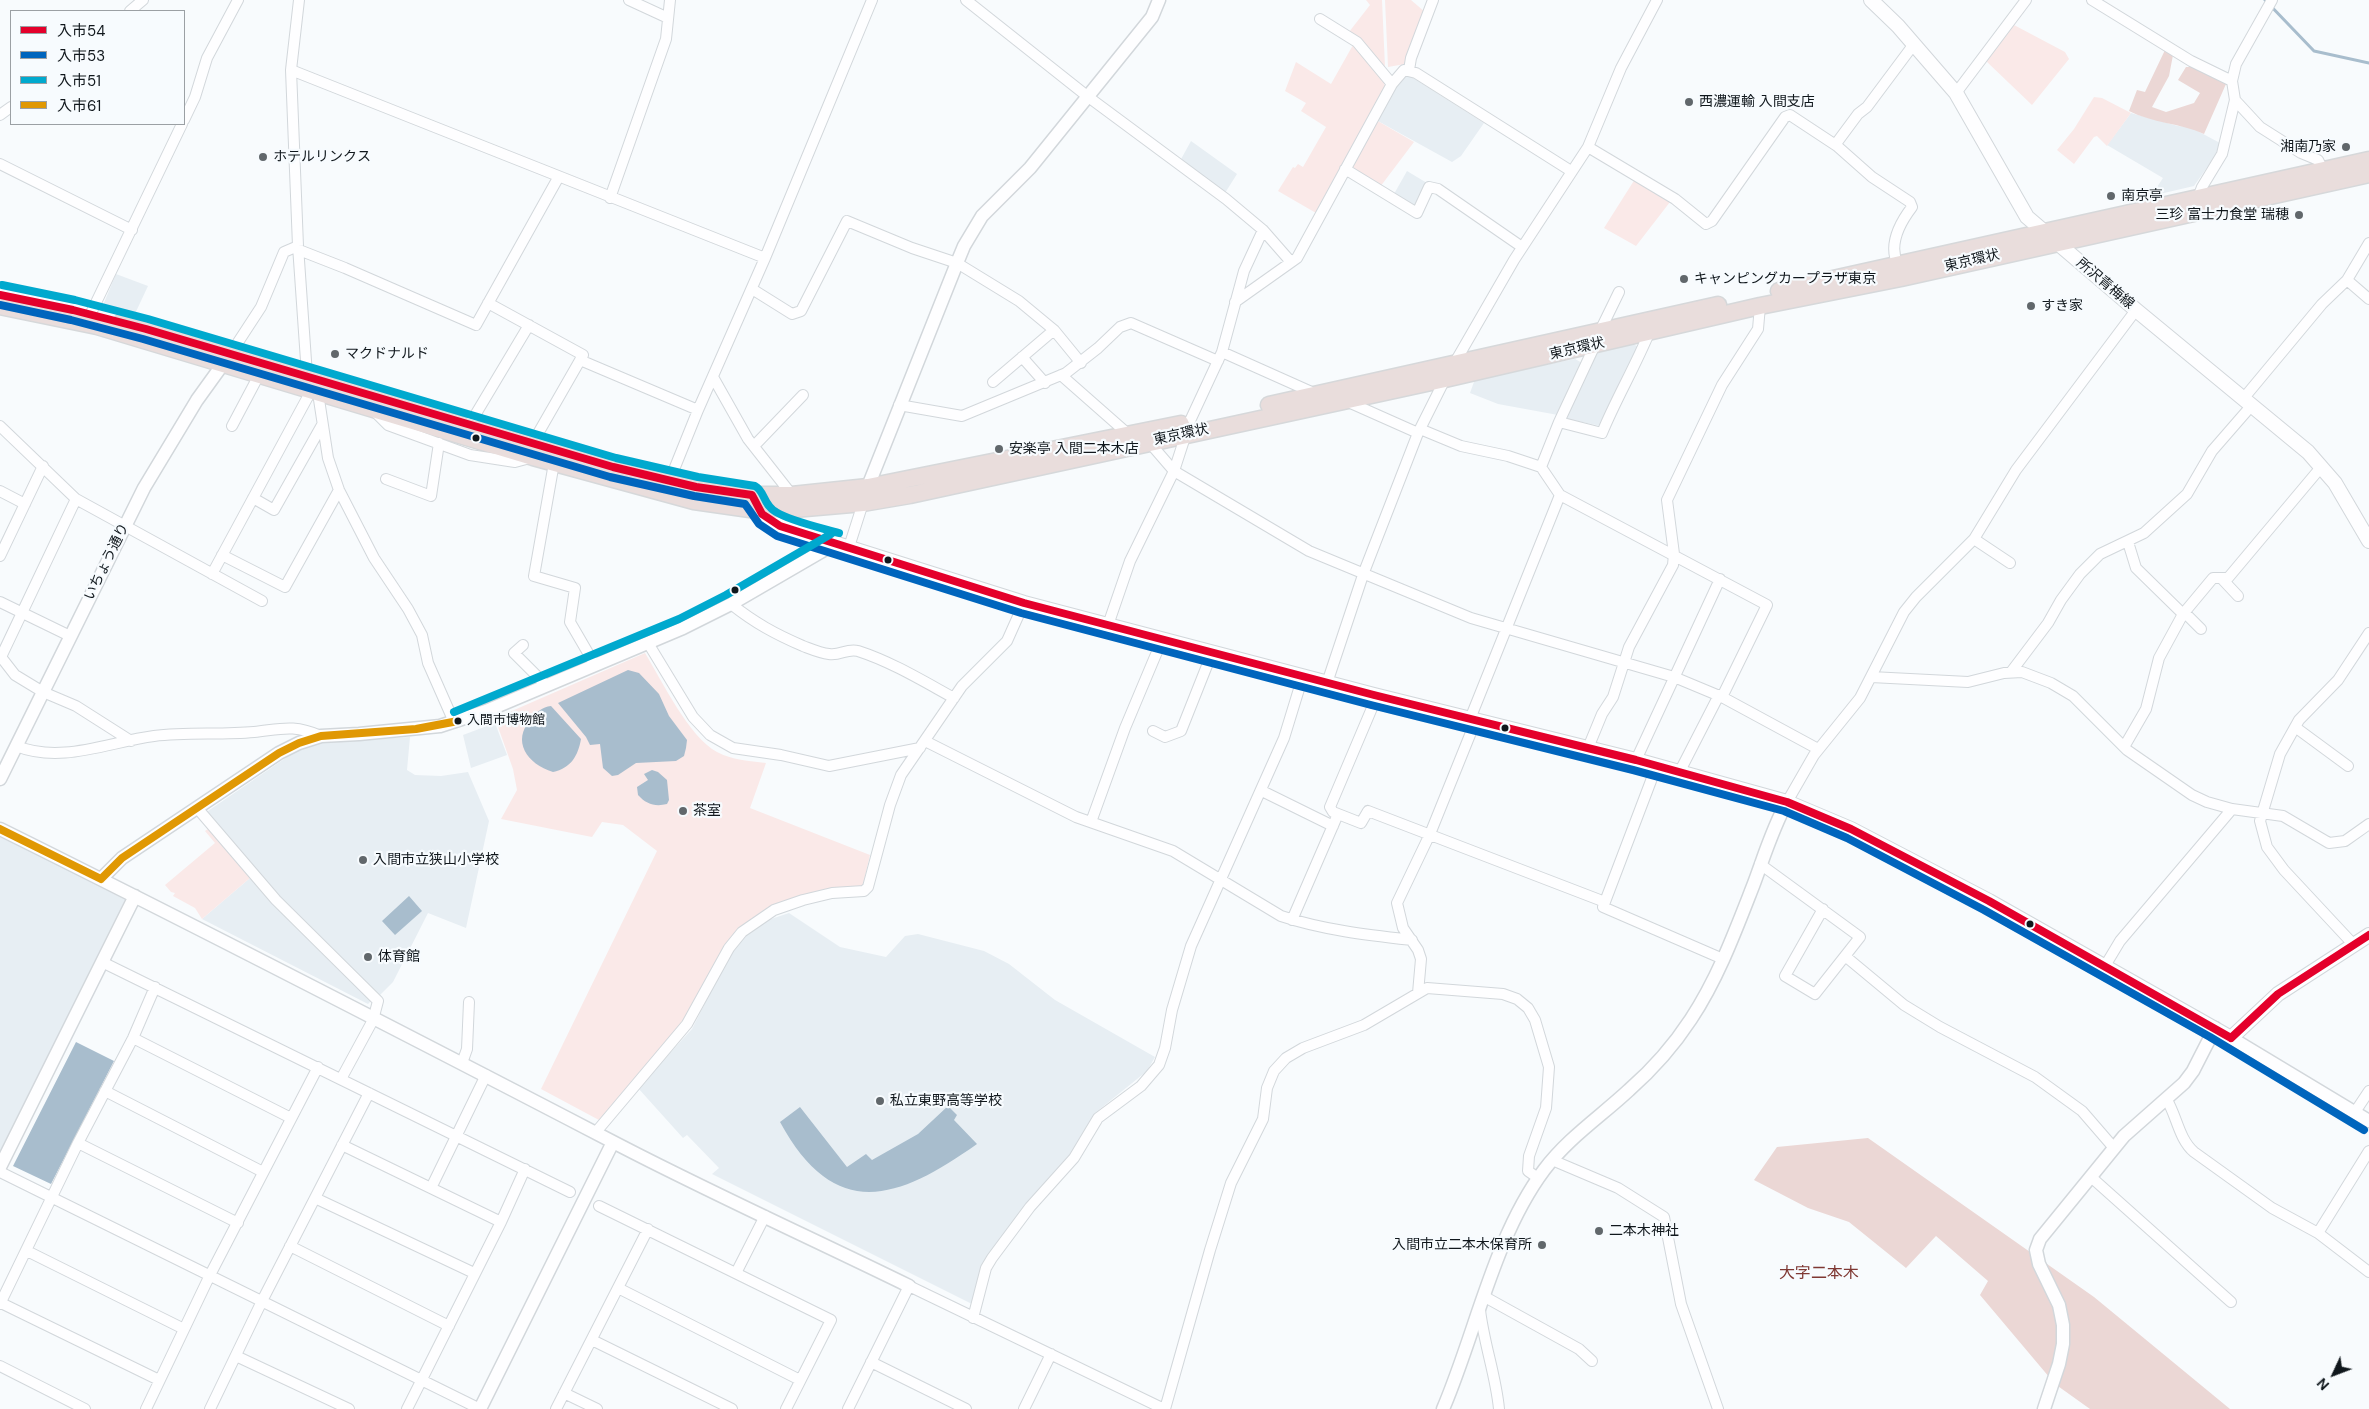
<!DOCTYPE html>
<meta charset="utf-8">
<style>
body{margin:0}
#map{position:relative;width:2369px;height:1409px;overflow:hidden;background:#f8fbfd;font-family:"DM Sans","Noto Sans JP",sans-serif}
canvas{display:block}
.legend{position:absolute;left:10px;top:10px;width:175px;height:115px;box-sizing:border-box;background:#f7fbfe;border:1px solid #9ba0a4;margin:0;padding:6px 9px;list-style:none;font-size:15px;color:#10171c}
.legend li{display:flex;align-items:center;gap:10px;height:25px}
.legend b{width:25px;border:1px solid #9ba0a4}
.north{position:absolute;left:2309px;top:1349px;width:50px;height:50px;-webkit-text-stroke:4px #f7fbfe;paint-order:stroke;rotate:227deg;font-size:14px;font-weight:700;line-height:20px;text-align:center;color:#10171c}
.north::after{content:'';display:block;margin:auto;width:18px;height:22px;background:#10171c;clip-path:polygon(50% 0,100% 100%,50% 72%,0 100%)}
</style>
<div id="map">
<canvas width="2369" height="1409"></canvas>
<ul class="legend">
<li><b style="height:6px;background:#e4002b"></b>入市54</li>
<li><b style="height:6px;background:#0065bd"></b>入市53</li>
<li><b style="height:6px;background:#00a9ce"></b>入市51</li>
<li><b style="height:6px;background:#e09803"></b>入市61</li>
</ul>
<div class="north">N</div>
</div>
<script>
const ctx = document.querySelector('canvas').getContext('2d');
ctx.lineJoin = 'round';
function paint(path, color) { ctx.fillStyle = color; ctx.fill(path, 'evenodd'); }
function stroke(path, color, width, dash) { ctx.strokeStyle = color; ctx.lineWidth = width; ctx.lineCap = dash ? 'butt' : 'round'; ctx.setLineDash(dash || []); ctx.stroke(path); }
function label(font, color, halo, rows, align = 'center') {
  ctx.font = font + ' "DM Sans","Noto Sans JP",sans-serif'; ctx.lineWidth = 4.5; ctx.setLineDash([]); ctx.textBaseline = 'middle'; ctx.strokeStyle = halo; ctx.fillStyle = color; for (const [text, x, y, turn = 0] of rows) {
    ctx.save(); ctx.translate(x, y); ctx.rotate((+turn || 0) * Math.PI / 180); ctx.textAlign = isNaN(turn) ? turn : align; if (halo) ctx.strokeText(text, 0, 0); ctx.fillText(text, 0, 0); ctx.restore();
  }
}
paint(new Path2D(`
 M1407,74L1484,123L1461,156L1452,162L1376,120L1402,75Z
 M2131,113L2178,126L2190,127L2220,143L2215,156L2194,186L2151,196L2163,178L2107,145Z
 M1191,141L1237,174L1225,193L1180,161Z
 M1407,171L1427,183L1416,207L1394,194Z
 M116,274L148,286L133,318L101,310Z
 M1633,344L1639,347L1601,426L1563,418L1594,352Z
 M1575,359L1584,364L1558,415L1498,404L1470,393L1475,379Z
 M495,723L507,755L471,768L463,735Z
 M410,737L407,770L415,775L441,776L468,772L489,821L466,928L428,913L393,982L379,996L278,899L205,813L293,753L322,742Z
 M0,837L127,898L0,1153Z
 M250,878L372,1000L368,1004L202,919Z
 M789,913L840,947L886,957L905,936L918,934L984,951L1009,964L1055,1000L1155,1057L1147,1071L1095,1113L1070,1158L988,1258L980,1270L972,1304L712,1174L719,1168L687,1135L683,1138L638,1088L692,1029L728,957L741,939L759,923Z`), '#e7eef3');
paint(new Path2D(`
 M1366,0H1382L1385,67L1349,32L1370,5Z
 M1385,0H1411L1425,12L1405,64L1388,67Z
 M2014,25L2065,52L2069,59L2032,105L1986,61Z
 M1353,45L1383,79L1385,86L1316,213L1278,191L1293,167L1295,168L1298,164L1303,167L1326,127L1301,111L1306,103L1285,91L1296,62L1331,84Z
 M2094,97L2102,98L2131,113L2107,146L2097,136L2094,137L2074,164L2057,150L2074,129Z
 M1376,120L1414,142L1380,187L1352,170L1351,165Z
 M1635,179L1670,202L1636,246L1604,228Z
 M645,653C662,681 689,737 717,752C732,760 749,761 766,763L750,808L870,855L862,889L802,898L740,930L686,1023L599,1120L541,1089L657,851L623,825L602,822L592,837L501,819L517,790L513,769L497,724L498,717Z
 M208,829L250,878L202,919L195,908L173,896L175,893L171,892L165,885L215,843L205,831Z`), '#fae9e8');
paint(new Path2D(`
 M2165,50L2173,55L2169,76L2152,107L2166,112L2194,103L2200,93L2178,80L2186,67H2194L2226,84L2204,134C2180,123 2152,123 2129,111L2137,90L2145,92Z
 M1868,1138L2094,1297L2230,1409H2090L2055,1384L1980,1295L1988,1281L1936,1236L1906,1268L1849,1222L1808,1208L1754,1180L1777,1147Z`), '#ebd7d5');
paint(new Path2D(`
 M628,670L639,673L659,694L669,716L687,740L686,748L684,756L676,761L636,763L618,775L612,776L603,768L600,744L590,745L586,737L558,703Z
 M551,706L581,739C578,756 571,768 553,772C527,764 511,741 531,719C537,712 542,707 551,706Z
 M652,770L658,772L667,780L669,800L667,804C655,807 646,804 638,795L637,787L648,780L644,774Z
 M409,896L422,911L395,935L382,921Z
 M76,1042L114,1061L51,1184L13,1166Z
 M948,1106L957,1115L954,1120L977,1144C898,1200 835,1223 780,1122L800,1107L847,1167L866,1154L872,1160L918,1134Z`), '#a8bdcd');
stroke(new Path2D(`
 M2265,0L2314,51L2369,63`), '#a8bdcd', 3);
const minor = new Path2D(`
 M299,0L291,70L298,246L307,375
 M629,0L668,18
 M966,0L1087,96L1226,199L1263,230L1291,262
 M2092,0L2191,61L2232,81
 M130,11L143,0
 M1320,19L1357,42L1392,84
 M291,70L765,258
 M1409,70L1411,58L1433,0
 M1956,93L2026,0
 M2235,100L2260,127L2301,153L2318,160L2323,170
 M0,115L11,107
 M184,120L195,97L207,58L238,0
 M1837,146L1838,141L1858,114L1867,107L1914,44
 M1588,147L1675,199L1706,224L1712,221L1785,117L1790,115L1837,146L1872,177L1910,202L1912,207C1899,224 1888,245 1898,265
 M0,164L132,230
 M1345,169L1417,213L1429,187L1438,189L1522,247
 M610,198L666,39L670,0
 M2198,198L2202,187L2222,154L2235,100L2232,81L2236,64L2272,0
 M299,250L345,268L476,325L558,178
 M2347,280L2369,299
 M752,289L792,314L801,311L847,221L912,248L957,263L1019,301L1054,330L1081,363
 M1235,302L1297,258L1392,84L1404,70L1416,73L1571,171
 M488,303L583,355L532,444
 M91,313L182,124
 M1600,331L1619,292
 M1222,352L1316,394
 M231,353L261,307L284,252L298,246
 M1022,357L1045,383
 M580,360L698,410
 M1454,364L1514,260L1588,147L1621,68L1657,0
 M1061,375L1128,434
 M713,377L748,439L792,495
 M993,382L1054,330
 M318,393L328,458L339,490L374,558L408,609L422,635L428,663L454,722
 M2243,399L2322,304L2347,280L2369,243
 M1346,401L1418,433
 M899,405L962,416L1066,373L1098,348L1120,327L1131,323L1218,361
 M374,411L388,425L470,455L515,462L530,458
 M1559,422L1595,345
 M1189,423L1222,352L1244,271L1263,230
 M0,426L76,499L262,601
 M232,426L259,375
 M468,427L529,325
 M1420,429L1461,446L1508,456L1541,467L1560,495L1767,605L1722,697
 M1149,442L1174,471L1309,551L1471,618L1674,677L1722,697L1818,749
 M754,446L803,395
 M554,463L534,576L575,588L570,622L595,665
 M1541,467L1559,422L1602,433C1616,399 1635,367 1649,333
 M386,479L431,496L439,443
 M669,482L698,410L765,258L872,0
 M0,491L25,504
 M253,498L274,510L322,425
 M76,499L1,657L15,675L43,692L76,706L131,741
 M1974,539L2010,563
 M2128,542L2136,568L2183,614
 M849,547L863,503
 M222,555L285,587L339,490
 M0,556L43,466
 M212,574L311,391
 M2223,580L2238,596
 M0,602L70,636
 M731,604C755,623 775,634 803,646C811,649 820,653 829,654C840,656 847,648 858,651C892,662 923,681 954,698
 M2184,612L2201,629
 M1108,625L1130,561L1174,471L1186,434
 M648,643L693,717L710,735L733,748L781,755L829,766L920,748
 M523,645L514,653L546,685
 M2011,672L2048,623L2061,600L2080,574L2100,554L2144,533L2187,494L2212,451L2252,405
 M1871,677L1968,682L2004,673L2022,672L2051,683L2073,696L2127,750L2192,795L2207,802L2232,809L2283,816L2329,843L2345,841L2369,824
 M1327,683L1364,572L1418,433L1446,377
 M1374,695L1372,708L1330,807L1333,812L1361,823L1368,811L1605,902
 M1470,719L1560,495
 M2295,727L2348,766
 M1153,731L1165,737L1181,731L1212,653
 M925,741L1076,817L1173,851L1281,916C1323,930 1368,935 1412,940
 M16,746C62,764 108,742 154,736C187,732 221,735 254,732C282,729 293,724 321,736
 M2124,747L2146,709L2159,658L2183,614L2213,578H2228L2322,466
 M1588,748L1602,714L1613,697L1629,647L1673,565L1674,554L1667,500L1722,385L1758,329L1760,306
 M1636,760L1720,579
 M1657,765L1603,907L1723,959
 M1680,771L1719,695
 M1262,791L1333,826
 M1787,802L1814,755L1860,698L1904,612L1916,597L1974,539L2016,470L2136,310
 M198,809L276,900L378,1001L373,1020L341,1079
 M1091,822L1125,728L1162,640
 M1760,864L1860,937L1815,994L1785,976L1823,909
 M1292,920L1338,814
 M2353,944L2284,870L2267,847L2260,821L2280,754L2299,720L2338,680L2369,633
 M1845,956L1904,1005L1940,1027L2035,1077L2082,1111L2114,1148
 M102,962L570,1192
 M2105,966L2120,941L2232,809
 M1418,993L1421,959L1418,950L1403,928L1397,903L1430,834L1476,720
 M133,1038L291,1118
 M462,1063L467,1049L469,1002
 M105,1091L263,1172
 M2167,1100C2177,1117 2179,1139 2194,1152L2272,1208L2318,1233L2369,1272
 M2355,1112L2369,1091
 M596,1132L687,1024L729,948L742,932L774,910L803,900L832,893L864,891L868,887L890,805L901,775L962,686L1007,641L1024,603
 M78,1143L238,1223
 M342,1145L501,1222
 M1552,1160L1618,1188L1664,1217L1681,1304L1718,1409
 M0,1172L480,1409
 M2091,1177L2231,1302
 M431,1188L486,1075
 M315,1198L474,1273
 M599,1206L831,1320L786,1409
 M2318,1233L2369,1151
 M290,1246L449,1326
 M27,1251L184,1329
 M736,1273L765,1216
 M618,1288L800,1380
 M1485,1297L1579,1349L1592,1361
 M1,1303L159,1380
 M0,1304L78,1143L133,1038L155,987
 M1480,1310C1484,1344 1496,1376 1499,1409
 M973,1318L986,1268L992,1258L1030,1207L1074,1158L1098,1118L1141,1086L1159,1065L1165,1048L1172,1010L1191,946L1284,738L1303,676
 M592,1340L732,1409
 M236,1356L349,1409
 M871,1362L966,1409
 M0,1366L85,1409
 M564,1393L597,1409
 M146,1409L210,1275L318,1067
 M210,1409L262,1301L369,1093
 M407,1409L501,1222L525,1169
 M556,1409L648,1229
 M848,1409L909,1286L1164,1409
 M1024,1409L1051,1354
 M1165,1409L1210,1250L1231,1183L1263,1119L1267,1088L1274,1071L1286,1058L1303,1048L1364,1025L1427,988L1503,994L1517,999L1528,1008L1535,1020L1549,1067L1546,1108L1529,1156L1528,1171L1538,1178`);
const tertiary = new Path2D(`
 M865,494L957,263L964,246L982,216L1030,168L1152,17L1159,0
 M0,779L144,488L197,400L228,357
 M0,829C206,931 411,1037 615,1143C711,1193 811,1238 909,1286
 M101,879L122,858L279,753L299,743L321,736L359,734L440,726L486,711L683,628L731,604L836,543
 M2231,1038L2369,1121
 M0,1167L135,896
 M480,1409L613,1142
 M1443,1409C1476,1332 1494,1237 1544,1170C1568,1138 1600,1117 1629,1090C1653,1069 1674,1045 1691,1019C1718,978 1735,932 1753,886C1764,857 1772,829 1787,802
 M2044,1409L2059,1364L2063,1344V1325L2059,1305L2039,1264L2036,1250L2040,1239L2124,1136L2184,1083L2193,1071L2215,1028`);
const secondary = new Path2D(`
 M1871,0L1898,26L1956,93L2027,217L2136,310L2308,452L2335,483L2369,541
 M755,503L764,517L780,526L1024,603L1374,695L1636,760L1787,802L1851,829L1989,901L2231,1038L2278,994L2369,935`);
const trunk = new Path2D(`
 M1779,291L2369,160
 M0,306L97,326L533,457L694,501L757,510L794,509L863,503L910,495L1445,379L1760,306L1901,278L2369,174
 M122,322L307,375L468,427L620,470L695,487L752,495H792L868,487L1181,424
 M1269,405L1718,305`);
stroke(minor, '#d2d7db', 12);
stroke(tertiary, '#d2d7db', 15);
stroke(secondary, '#d2d7db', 16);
stroke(trunk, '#d6d8da', 19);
stroke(minor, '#fefeff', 10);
stroke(tertiary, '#fefeff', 12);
stroke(secondary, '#fefeff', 14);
stroke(trunk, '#e9dddc', 16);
stroke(new Path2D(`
 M0,295L73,310L146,329L613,467L696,487L752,495L762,514L780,526L1024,603L1374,695L1636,760L1787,802L1851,829L1989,901L2231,1038
 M2231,1038L2278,994L2369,935`), '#e4002b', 8);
stroke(new Path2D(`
 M0,305L71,320L143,339L610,477L694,496L745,504L759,524L777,536L1021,613L1371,705L1633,770L1784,811L1847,838L1984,910L2210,1037L2364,1130`), '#0065bd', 8);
stroke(new Path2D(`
 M2,285L75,300L148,319L616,458L698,477L755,486C765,491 763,505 776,512C790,521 822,528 839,533
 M454,712L679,619L726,595L831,534`), '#00a9ce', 8);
stroke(new Path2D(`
 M0,829L101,879
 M101,879L122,858L279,753L299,743L321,736L416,729L458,721`), '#e09803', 8);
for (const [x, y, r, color] of [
 [1689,102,5,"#61676b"],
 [2346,147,5,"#61676b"],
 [263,157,5,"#61676b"],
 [2111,196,5,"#61676b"],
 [2299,215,5,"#61676b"],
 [1684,279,5,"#61676b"],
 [2031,306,5,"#61676b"],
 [335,354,5,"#61676b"],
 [476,438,4.5,"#10171c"],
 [999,449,5,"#61676b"],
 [888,560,4.5,"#10171c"],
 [735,590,4.5,"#10171c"],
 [458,721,4.5,"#10171c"],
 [1505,728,4.5,"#10171c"],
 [683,811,5,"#61676b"],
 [363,860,5,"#61676b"],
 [2030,924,4.5,"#10171c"],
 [368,957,5,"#61676b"],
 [880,1101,5,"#61676b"],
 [1599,1231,5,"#61676b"],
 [1542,1245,5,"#61676b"]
]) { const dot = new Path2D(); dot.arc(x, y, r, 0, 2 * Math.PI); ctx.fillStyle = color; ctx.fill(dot); stroke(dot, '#f7fbfe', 2); }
label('13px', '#10171c', '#f7fbfe', [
 ["入間市博物館",467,721]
], 'left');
label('14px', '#10171c', '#f7fbfe', [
 ["西濃運輸 入間支店",1699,102],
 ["湘南乃家",2336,147,"right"],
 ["ホテルリンクス",273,157],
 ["南京亭",2121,196],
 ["三珍 富士力食堂 瑞穂",2289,215,"right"],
 ["キャンピングカープラザ東京",1694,279],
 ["すき家",2041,306],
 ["マクドナルド",345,354],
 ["安楽亭 入間二本木店",1009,449],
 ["茶室",693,811],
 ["入間市立狭山小学校",373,860],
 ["体育館",378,957],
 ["私立東野高等学校",890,1101],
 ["二本木神社",1609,1231],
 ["入間市立二本木保育所",1532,1245,"right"]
], 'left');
label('14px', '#10171c', '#f7fbfe', [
 ["東京環状",1972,261,-13],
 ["所沢青梅線",2105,284,40],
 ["東京環状",1577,349,-13],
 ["東京環状",1181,435,-12],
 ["いちょう通り",107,562,-64]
]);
label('16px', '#7f3833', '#f7fbfe', [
 ["大字二本木",1819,1274]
]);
</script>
